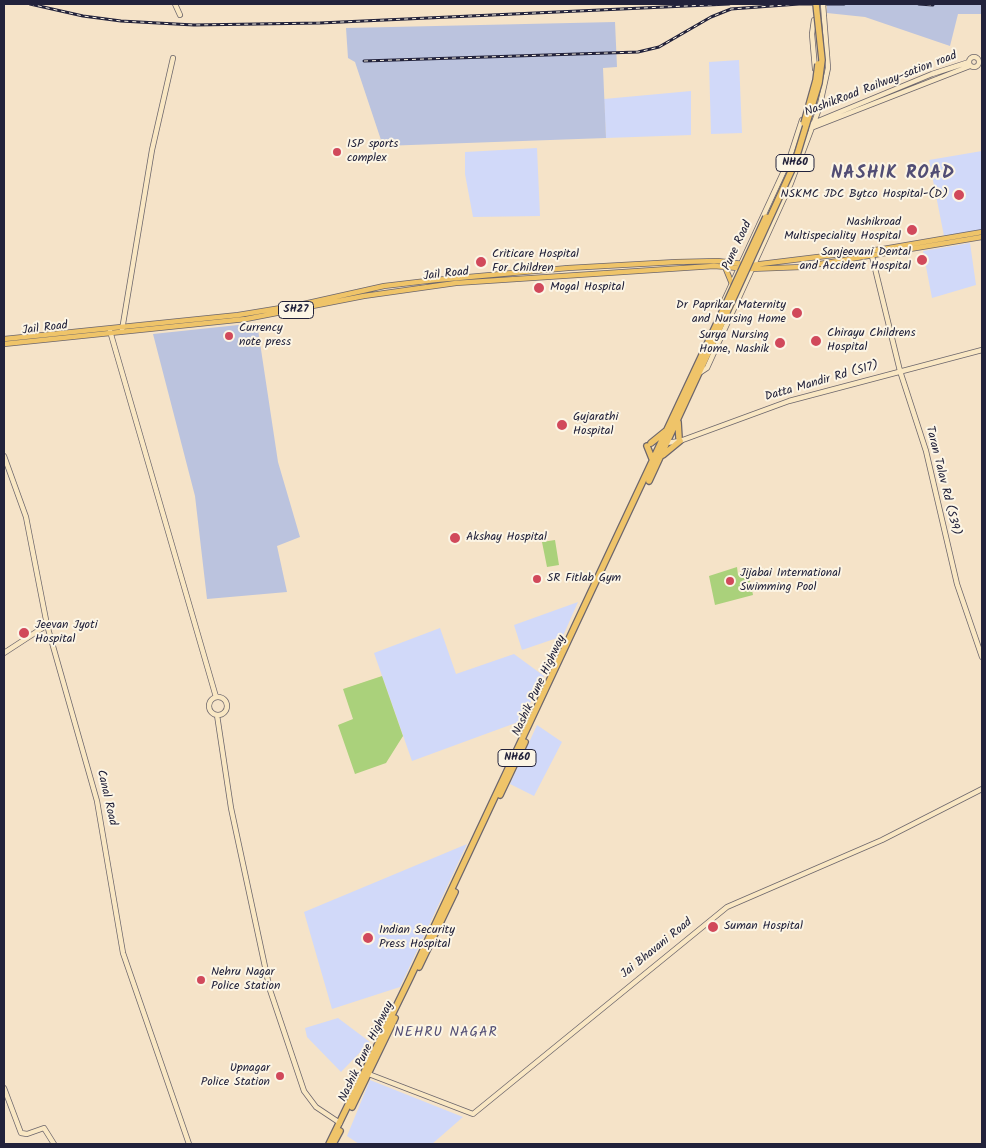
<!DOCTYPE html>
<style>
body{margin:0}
#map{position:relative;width:986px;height:1148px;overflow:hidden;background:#f5e3c8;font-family:Kalam,sans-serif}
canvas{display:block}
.frame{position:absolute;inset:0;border:5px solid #22223b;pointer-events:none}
</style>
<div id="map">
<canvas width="986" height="1148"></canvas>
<div class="frame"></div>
</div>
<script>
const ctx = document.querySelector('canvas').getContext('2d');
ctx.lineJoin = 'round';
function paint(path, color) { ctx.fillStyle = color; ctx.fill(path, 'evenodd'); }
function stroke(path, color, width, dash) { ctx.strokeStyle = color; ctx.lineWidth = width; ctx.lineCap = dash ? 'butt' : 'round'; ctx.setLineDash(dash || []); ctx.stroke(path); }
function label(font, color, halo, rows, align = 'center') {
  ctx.font = font + ' Kalam,sans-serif'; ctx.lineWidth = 4; ctx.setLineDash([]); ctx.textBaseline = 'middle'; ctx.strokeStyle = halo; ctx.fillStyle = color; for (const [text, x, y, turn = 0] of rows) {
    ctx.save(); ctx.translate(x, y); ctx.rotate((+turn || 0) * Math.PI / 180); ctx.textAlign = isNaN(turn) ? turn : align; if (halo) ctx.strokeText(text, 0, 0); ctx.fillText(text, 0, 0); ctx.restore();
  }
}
paint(new Path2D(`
 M739,60L742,133L711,134L709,62Z
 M691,91V135L606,138L604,99Z
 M537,148L540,216L473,217L465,174V152Z
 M982,151V230L944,236L929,160Z
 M970,243L976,285L932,298L923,251Z
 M578,602L563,636L522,650L514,625Z
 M440,628L456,674L514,654L544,676L521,721L412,761L374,653Z
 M537,725L562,742L534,796L510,784Z
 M467,844L400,987L332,1009L304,912Z
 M338,1018L370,1042L341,1072L307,1037L305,1028Z
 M370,1080L463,1117L432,1144H359L347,1136Z`), '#d1d9f9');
paint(new Path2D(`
 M827,4H982V14H958L950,46L865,17L827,13Z
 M615,22L617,67L603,68L606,138L383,146L355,62L348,58L346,28Z
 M257,323L278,462L300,537L277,546L287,592L207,599L195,496L153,334Z`), '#bbc3de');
paint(new Path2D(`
 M555,540L559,565L547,567L542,542Z
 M737,567L738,575L748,571L753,595L715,605L709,576Z
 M382,676L403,736L386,763L355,774L338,725L353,719L343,689Z`), '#aad17b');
const secondary = new Path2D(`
 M175,4L180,15
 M814,20L812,34L815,69
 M969 62a5 5 0 1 1 10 0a5 5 0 1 1-10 0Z
 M811,124L932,74L969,62
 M811,128L970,66
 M871,252L900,371L926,451L957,584L982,657
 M722,305L789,160L802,120
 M122,330L152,150L173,58
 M110,331L216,697
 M701,372L707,368L791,183L819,109L828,68L824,17
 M666,443L680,441L789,401L982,350
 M4,456L26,517L47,625L97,801L123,953L189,1144
 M4,653L47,625
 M209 706a9 9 0 1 1 18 0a9 9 0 1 1-18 0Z
 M217,715L231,808L270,990L304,1091L316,1107L340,1123
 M366,1073L473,1114L727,907L882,840L982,789
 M4,1088L21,1133L27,1134L44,1128L54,1144`);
const primary = new Path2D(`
 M725,267L732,284
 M4,339L238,315L299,305L384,286L435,280L568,268L676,262L718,261L752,265L883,249L982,232
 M4,344L246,319L364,296L456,283L714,266L750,269L802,267L982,237`);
const highway = new Path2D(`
 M678,422L679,438
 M651,443L667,430
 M647,446L653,461
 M663,455L680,441
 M649,481L727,312
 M500,795L525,742
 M419,967L455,892
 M352,1107L395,1018
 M329,1144L410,978L724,308
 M333,1144L340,1131`);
stroke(secondary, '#6c666c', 6);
stroke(primary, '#6c666c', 6);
stroke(highway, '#6c666c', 8);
stroke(secondary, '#f9e7c3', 4.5);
stroke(primary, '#efc469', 4.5);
stroke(highway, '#efc469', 5.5);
const rail = new Path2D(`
 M30,4L83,16L121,21L194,25L320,23L729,4
 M794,4H844
 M919,4L933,5
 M364,61L638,52L659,47L711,17L731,9L799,4`);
stroke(rail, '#22223b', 3);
stroke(rail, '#fcf5e5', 1, [4]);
const secondaryBridge = new Path2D(`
 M823,4L824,17`);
const highwayBridge = new Path2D(`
 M804,123L816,80L818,64
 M724,308L766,217
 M727,312L794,165L819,83L822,60L816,4`);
stroke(secondaryBridge, '#6c666c', 6, []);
stroke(highwayBridge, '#6c666c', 8, []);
stroke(secondaryBridge, '#f9e7c3', 4.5);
stroke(highwayBridge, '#efc469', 5.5);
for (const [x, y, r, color] of [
 [337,152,5,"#d1495b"],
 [959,195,6,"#d1495b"],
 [912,230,6,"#d1495b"],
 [922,260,6,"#d1495b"],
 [481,262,6,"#d1495b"],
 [539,288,6,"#d1495b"],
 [797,313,6,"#d1495b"],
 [229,336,5,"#d1495b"],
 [816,341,6,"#d1495b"],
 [780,343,6,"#d1495b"],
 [562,425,6,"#d1495b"],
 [455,538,6,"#d1495b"],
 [537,579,5,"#d1495b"],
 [730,581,5,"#d1495b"],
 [24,633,6,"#d1495b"],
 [713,927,6,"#d1495b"],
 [368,938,6,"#d1495b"],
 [201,980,5,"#d1495b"],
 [280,1076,5,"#d1495b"]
]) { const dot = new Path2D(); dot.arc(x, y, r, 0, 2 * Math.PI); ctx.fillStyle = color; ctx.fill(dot); stroke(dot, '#fcf5e5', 2); }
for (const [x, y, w] of [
 [795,163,38],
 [296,310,35],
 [517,758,38]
]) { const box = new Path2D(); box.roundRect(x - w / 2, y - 8.5, w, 17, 4); ctx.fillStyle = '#fcf5e5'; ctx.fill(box); stroke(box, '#22223b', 1); }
label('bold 11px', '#22223b', null, [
 ["NH60",795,163],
 ["SH27",296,310],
 ["NH60",517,758]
]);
label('12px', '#22223b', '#fcf5e5', [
 ["NashikRoad Railway-sation road",881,85,-21],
 ["Pune Road",738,246,-65],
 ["Jail Road",446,275,-6],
 ["Jail Road",45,329,-7],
 ["Datta Mandir Rd (S17)",822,382,-16],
 ["Taran Talav Rd (S39)",942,481,76],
 ["Nashik Pune Highway",540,686,-65],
 ["Canal Road",106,798,77],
 ["Jai Bhavani Road",657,949,-39],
 ["Nashik Pune Highway",367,1052,-64]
]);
label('12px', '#22223b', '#fcf5e5', [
 ["ISP sports",347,145],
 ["complex",347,159],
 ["NSKMC JDC Bytco Hospital-(D)",948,195,"right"],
 ["Nashikroad",901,223,"right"],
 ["Multispeciality Hospital",901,237,"right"],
 ["Sanjeevani Dental",911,253,"right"],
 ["and Accident Hospital",911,267,"right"],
 ["Criticare Hospital",492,255],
 ["For Children",492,269],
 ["Mogal Hospital",550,288],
 ["Dr Paprikar Maternity",786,306,"right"],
 ["and Nursing Home",786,320,"right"],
 ["Currency",239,329],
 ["note press",239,343],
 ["Chirayu Childrens",827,334],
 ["Hospital",827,348],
 ["Surya Nursing",769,336,"right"],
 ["Home, Nashik",769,350,"right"],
 ["Gujarathi",573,418],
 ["Hospital",573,432],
 ["Akshay Hospital",466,538],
 ["Jijabai International",740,574],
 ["Swimming Pool",740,588],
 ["SR Fitlab Gym",547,579],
 ["Jeevan Jyoti",35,626],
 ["Hospital",35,640],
 ["Suman Hospital",724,927],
 ["Indian Security",379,931],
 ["Press Hospital",379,945],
 ["Nehru Nagar",211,973],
 ["Police Station",211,987],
 ["Upnagar",270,1069,"right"],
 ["Police Station",270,1083,"right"]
], 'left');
ctx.letterSpacing = '1px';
label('14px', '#524e75', '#fcf5e5', [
 ["NEHRU NAGAR",446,1034]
]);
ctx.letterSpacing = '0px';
ctx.letterSpacing = '1px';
label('bold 18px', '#524e75', '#fcf5e5', [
 ["NASHIK ROAD",893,175]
]);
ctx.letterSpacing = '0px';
</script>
